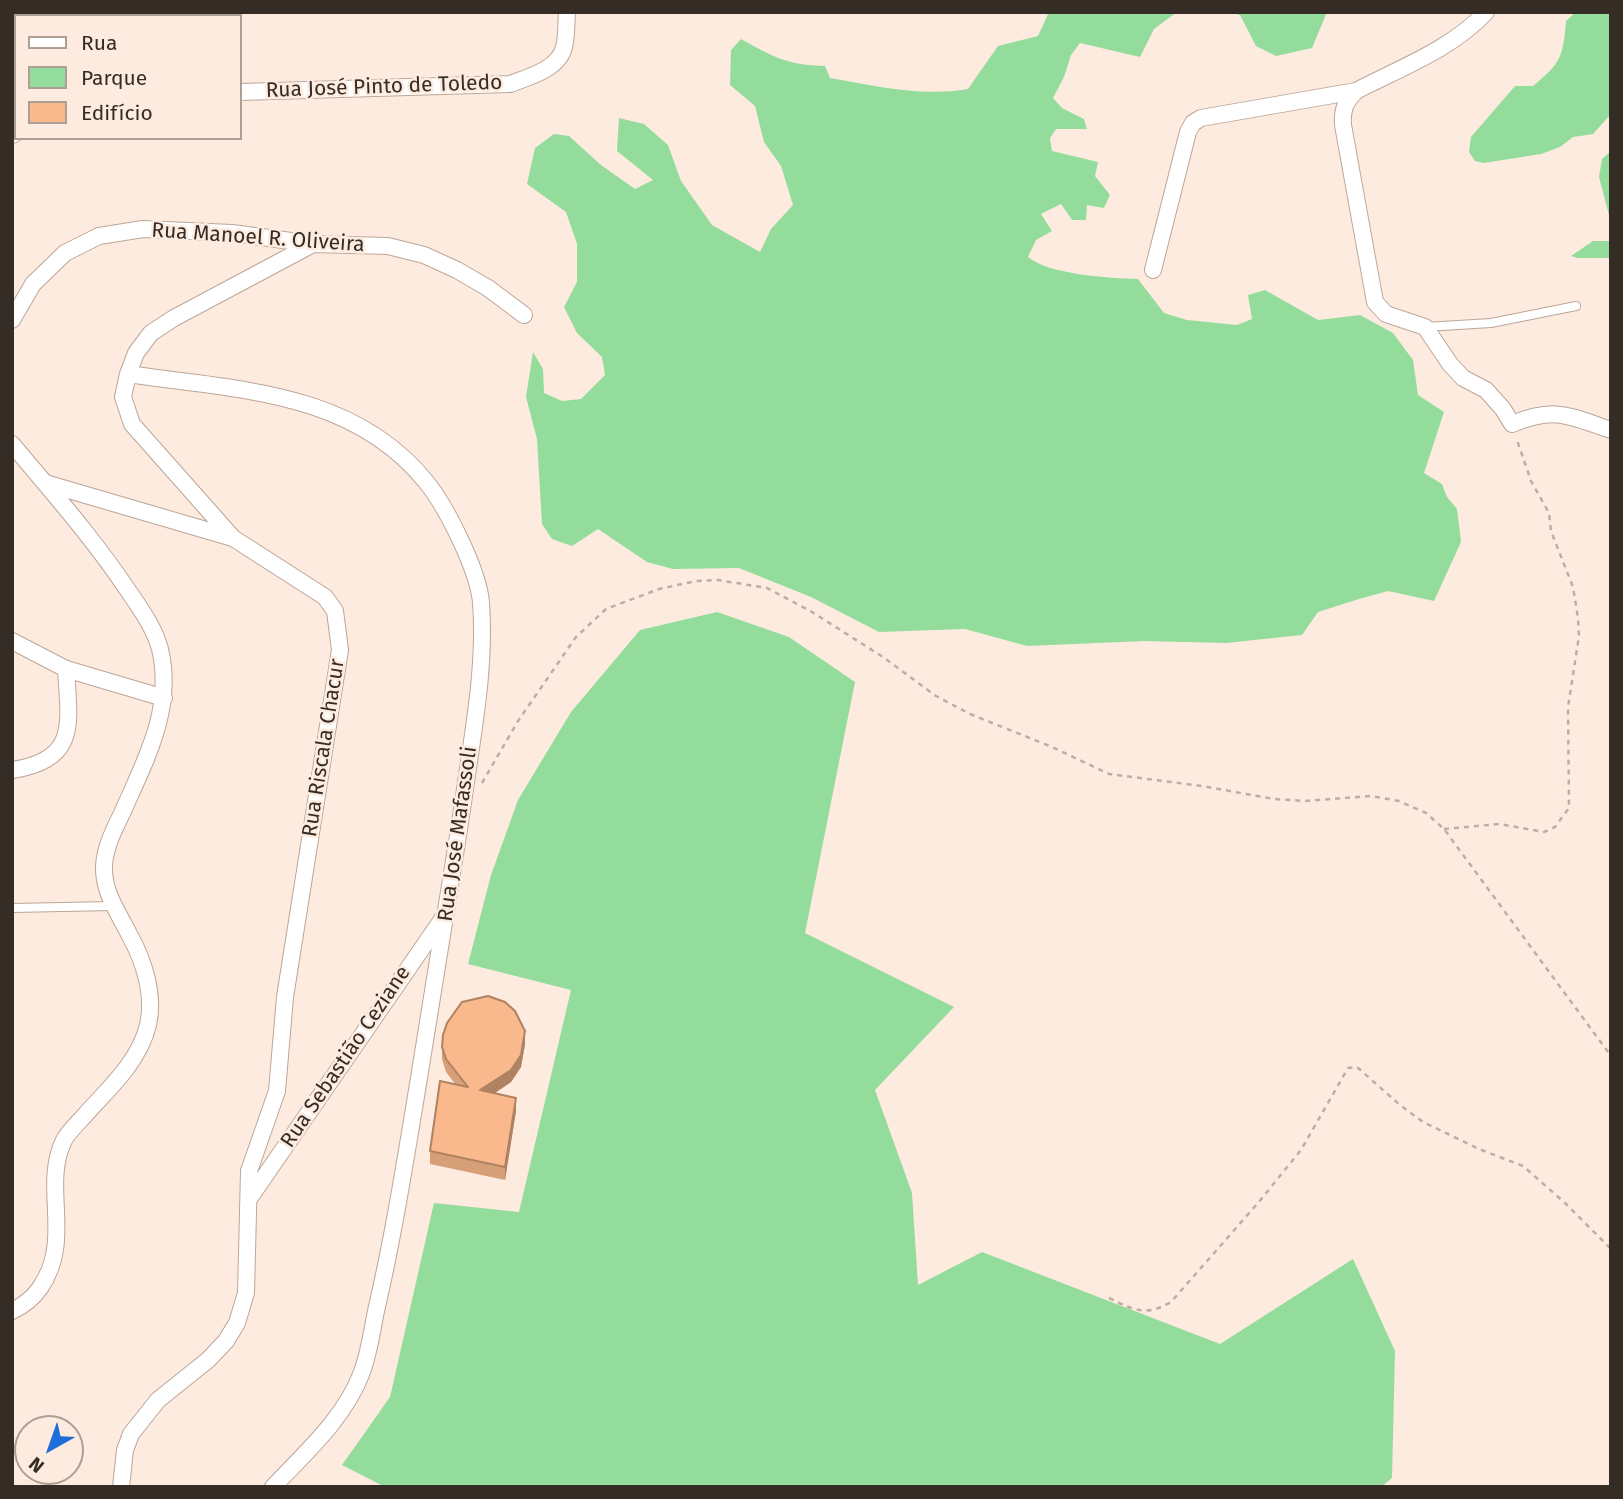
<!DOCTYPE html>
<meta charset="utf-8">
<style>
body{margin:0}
#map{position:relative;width:1623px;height:1499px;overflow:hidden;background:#feebdf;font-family:"Fira Sans",sans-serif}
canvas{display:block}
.frame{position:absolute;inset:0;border:14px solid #352c26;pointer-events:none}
.legend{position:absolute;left:14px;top:14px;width:228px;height:126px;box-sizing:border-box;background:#feebdf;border:2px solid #ae9f95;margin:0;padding:9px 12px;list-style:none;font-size:21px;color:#352c26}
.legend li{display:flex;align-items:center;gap:14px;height:35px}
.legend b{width:35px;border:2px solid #ae9f95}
.north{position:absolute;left:14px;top:1415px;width:70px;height:70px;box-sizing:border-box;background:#feebdf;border:2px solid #ae9f95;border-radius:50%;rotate:220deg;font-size:19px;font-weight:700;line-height:28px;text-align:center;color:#352c26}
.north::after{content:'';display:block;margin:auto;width:24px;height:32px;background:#1e6dd8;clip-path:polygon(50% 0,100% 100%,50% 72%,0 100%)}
</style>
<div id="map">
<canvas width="1623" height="1499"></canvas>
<div class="frame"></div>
<ul class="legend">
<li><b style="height:9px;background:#fff"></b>Rua</li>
<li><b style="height:19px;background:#94dc9c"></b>Parque</li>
<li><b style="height:19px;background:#fab98c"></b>Edifício</li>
</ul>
<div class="north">N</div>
</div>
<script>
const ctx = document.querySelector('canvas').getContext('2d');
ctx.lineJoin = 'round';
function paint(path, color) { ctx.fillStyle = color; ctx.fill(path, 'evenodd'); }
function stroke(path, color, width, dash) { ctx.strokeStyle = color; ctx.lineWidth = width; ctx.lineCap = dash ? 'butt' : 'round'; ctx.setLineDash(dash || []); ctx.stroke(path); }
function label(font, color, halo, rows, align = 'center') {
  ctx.font = font + ' "Fira Sans",sans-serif'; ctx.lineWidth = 5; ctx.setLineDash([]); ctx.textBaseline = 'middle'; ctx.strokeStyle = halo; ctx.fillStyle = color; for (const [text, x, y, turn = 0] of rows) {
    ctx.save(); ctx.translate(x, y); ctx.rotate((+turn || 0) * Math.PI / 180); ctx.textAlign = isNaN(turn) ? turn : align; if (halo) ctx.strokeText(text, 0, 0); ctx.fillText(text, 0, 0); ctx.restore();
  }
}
paint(new Path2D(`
 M1049,12H1177L1154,29L1140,57L1080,43L1071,55L1064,77L1053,98L1062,108L1084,119L1087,129H1056L1050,138L1052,151L1098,162L1095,176L1110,195L1104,208L1087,205L1086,220H1072L1061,204L1041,214L1052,231L1036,240L1028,257C1051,275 1108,278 1138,279L1164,313L1187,320L1237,325L1252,319L1248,295L1265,290L1318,320L1360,315L1393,333L1413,360L1418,395L1444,412L1424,473L1442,484L1447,497L1457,509L1461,542L1434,601L1388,591L1359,599L1318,612L1302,635L1226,643L1144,641L1027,646L965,629L879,632L811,597L739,568L673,569L647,562L598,529L572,546L552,539L542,524L537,439L526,397L533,352L543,369L544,393L562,401L581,399L605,375L602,357L577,333L564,307L577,282V244L566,212L527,184L535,148L554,134L569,136L601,165L635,189L653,180L617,151L619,118L644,124L668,145L681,181L712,225L760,252L771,229L793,205L781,166L764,142L755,106L730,85L731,50L741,39C773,57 788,65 825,66L830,78C876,86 922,97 968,89L998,46L1038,36Z
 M1230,12H1327L1312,48L1276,56L1256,46L1240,15Z
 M1576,12H1611V114L1593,134L1573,137L1560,147L1541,154L1484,163L1475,161L1469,152L1471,137L1515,86H1533C1561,63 1563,57 1566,21Z
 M1611,151V223L1599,177L1602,159Z
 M1593,241H1611V258H1578L1571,256Z
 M717,612L789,637L855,682L805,933L954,1007L875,1090L912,1193L918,1285L982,1252L1220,1344L1353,1259L1395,1351L1392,1478L1381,1487H385L342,1465L390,1397L434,1203L519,1212L571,990L468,964L491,875L518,800L571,712L640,630Z`), '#94dc9c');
const lane = new Path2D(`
 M1425,327L1491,323L1576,306
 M12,908L113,906`);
const street = new Path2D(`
 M1486,12C1452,49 1400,68 1356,91C1345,102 1342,110 1343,125L1375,302L1386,314L1425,327L1450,364L1463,378L1486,390L1503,409L1512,424C1556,406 1569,416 1611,430
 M240,92L510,84C529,77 559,69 564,47C567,36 566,23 567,12
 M12,95H16
 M12,135L16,133
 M1153,270L1188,132L1193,123L1201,118L1356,91
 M12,320L33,284L65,253L99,236L143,229L232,233L313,244L388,246L424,255L457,270L488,288L524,315
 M128,374C235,390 353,390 427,483C447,508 478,570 481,602C486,670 472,736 463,803C449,895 434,987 419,1078C406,1156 394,1234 376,1311C372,1331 369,1353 362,1372C345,1418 305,1453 273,1487
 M12,444C52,492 93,538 127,589C140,608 154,627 160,649C174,708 146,759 123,811C115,828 105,846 104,866C103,892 118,912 129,934C144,961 155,995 148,1025C139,1062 109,1088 85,1115C78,1123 69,1131 64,1140C41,1187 74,1239 40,1288C33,1298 23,1306 12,1311
 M45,483L233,538L325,597L335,611L340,650L285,997L277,1091L249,1171L246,1293L237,1323L226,1341L208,1360L158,1400L131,1434L125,1450L121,1487
 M233,538L132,424L123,397L128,374L136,353L151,333L174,318L313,244
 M12,641L66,669L164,698
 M12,770C79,760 69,723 66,669
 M249,1199L443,918`);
stroke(lane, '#bca697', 10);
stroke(street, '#bca697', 18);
stroke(new Path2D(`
 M482,783L518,721L576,637L606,609L659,589L696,581L718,580L767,588L812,612L883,657L936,696L970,714L1052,747L1109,774L1202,786L1274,799L1305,801L1371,796L1399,801L1426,813L1444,829L1611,1056
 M1444,829L1499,824L1544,832L1555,827L1569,808L1568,707L1579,636L1578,618L1573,587L1551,531L1549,513L1531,481L1517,440
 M1109,1298C1134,1310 1145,1317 1171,1302L1258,1203L1301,1150L1348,1068L1357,1067L1400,1105L1423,1122L1479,1149L1523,1166L1565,1203L1611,1249`), '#bdada3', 2.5, [5, 5]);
stroke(lane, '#fff', 8);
stroke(street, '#fff', 16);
paint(new Path2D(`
 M525,1044L521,1067L511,1082L495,1093L516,1111L505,1180L430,1164V1151L456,1085L446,1072L442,1059V1047Z`), '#d79f78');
paint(new Path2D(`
 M525,1031V1044L521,1067L511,1082L480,1103V1090Z
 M516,1098V1111L505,1180V1167Z`), '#af8262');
const building = new Path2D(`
 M488,996L505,1002L515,1011L525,1031L521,1055L511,1070L480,1090L516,1098L505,1167L430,1151L440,1081L468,1087L446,1059L442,1047L443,1035L447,1023L462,1002Z`);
paint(building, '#fab98c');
stroke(building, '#af8262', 2);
label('21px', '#352c26', '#feebdf', [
 ["Rua José Pinto de Toledo",384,87,-2],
 ["Rua Manoel R. Oliveira",258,238,4],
 ["Rua Riscala Chacur",324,748,-81],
 ["Rua José Mafassoli",458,834,-82],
 ["Rua Sebastião Ceziane",346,1057,-56]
]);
</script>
